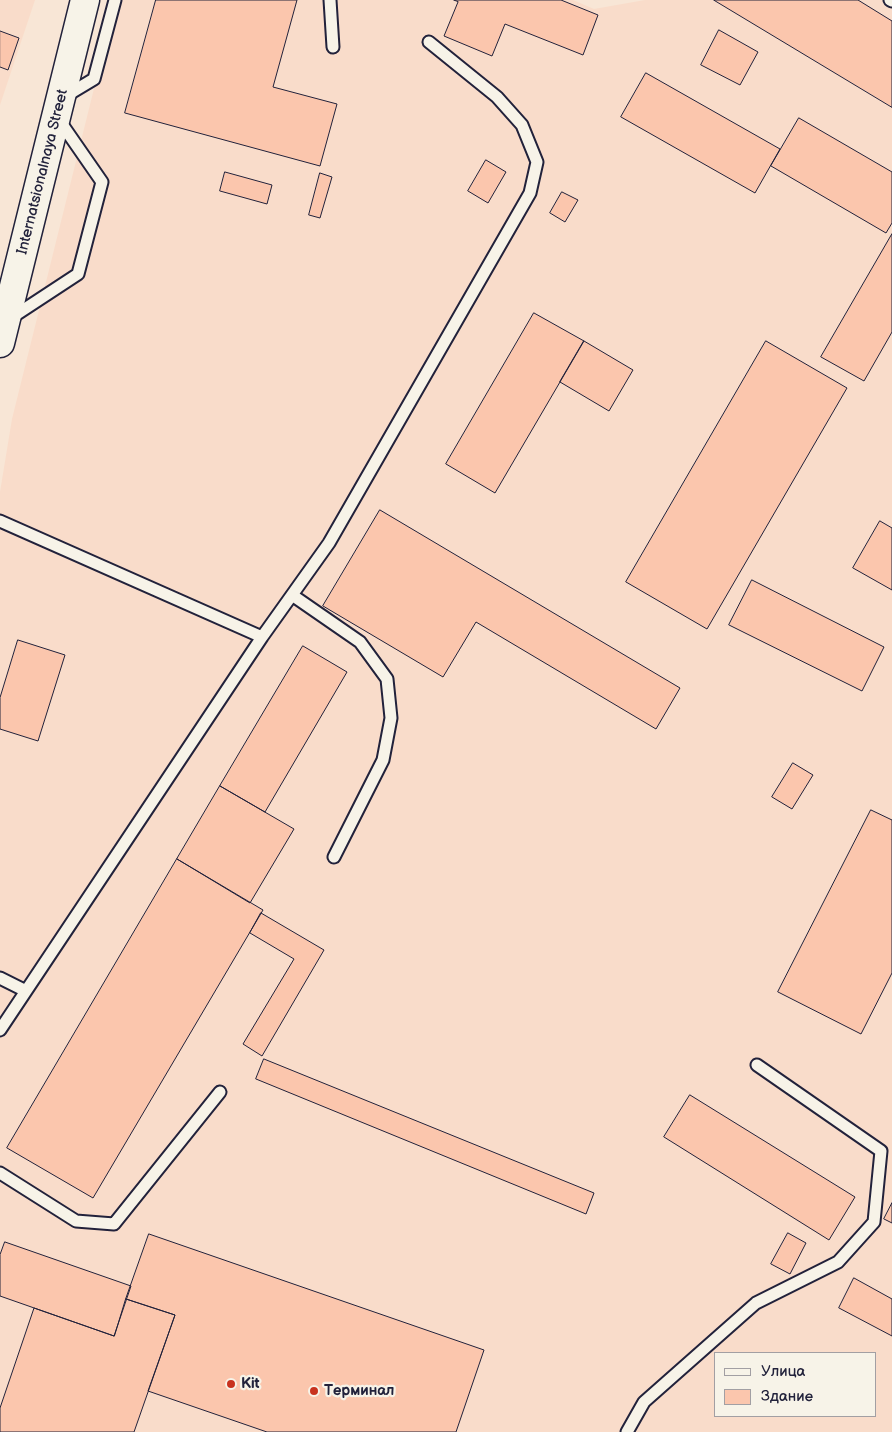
<!DOCTYPE html>
<meta charset="utf-8">
<style>
body{margin:0}
#map{position:relative;width:892px;height:1432px;overflow:hidden;background:#f8e6d6;font-family:"Balsamiq Sans",sans-serif}
canvas{display:block}
.legend{position:absolute;left:714px;top:1352px;width:162px;height:65px;box-sizing:border-box;background:#f7f3e8;border:1px solid #a29fa3;margin:0;padding:6px 9px;list-style:none;font-size:15px;color:#22223b}
.legend li{display:flex;align-items:center;gap:10px;height:25px}
.legend b{width:25px;border:1px solid #a29fa3}
</style>
<div id="map">
<canvas width="892" height="1432"></canvas>
<ul class="legend">
<li><b style="height:6px;background:#f7f3e8"></b>Улица</li>
<li><b style="height:14px;background:#fbc6ad"></b>Здание</li>
</ul>
</div>
<script>
const ctx = document.querySelector('canvas').getContext('2d');
ctx.lineJoin = 'round';
function paint(path, color) { ctx.fillStyle = color; ctx.fill(path, 'evenodd'); }
function stroke(path, color, width, dash) { ctx.strokeStyle = color; ctx.lineWidth = width; ctx.lineCap = dash ? 'butt' : 'round'; ctx.setLineDash(dash || []); ctx.stroke(path); }
function label(font, color, halo, rows, align = 'center') {
  ctx.font = font + ' "Balsamiq Sans",sans-serif'; ctx.lineWidth = 4.5; ctx.setLineDash([]); ctx.textBaseline = 'middle'; ctx.strokeStyle = halo; ctx.fillStyle = color; for (const [text, x, y, turn = 0] of rows) {
    ctx.save(); ctx.translate(x, y); ctx.rotate((+turn || 0) * Math.PI / 180); ctx.textAlign = isNaN(turn) ? turn : align; if (halo) ctx.strokeText(text, 0, 0); ctx.fillText(text, 0, 0); ctx.restore();
  }
}
paint(new Path2D(`
 M0,0H35L0,105Z
 M116,0H573L594,9L645,0H892V1432H0V492L12,419ZM716,1353H876V1416H716Z`), '#f9dcca');
const building = new Path2D(`
 M156,0H297L273,87L337,104L320,166L125,113Z
 M454,0H561L598,15L583,55L505,24L492,56L444,36L458,2Z
 M714,0H858L892,21V107Z
 M719,30L758,52L740,85L701,65Z
 M0,31L19,38L8,70L0,67Z
 M646,73L780,149L755,193L621,117Z
 M799,118L892,172V223L886,233L771,166Z
 M486,160L506,172L488,203L468,191Z
 M225,172L272,185L267,204L220,191Z
 M320,173L332,177L320,218L309,215Z
 M562,192L578,200L565,222L550,213Z
 M892,234V332L864,381L821,357Z
 M534,313L584,341L495,493L446,464Z
 M584,341L633,370L609,411L560,382Z
 M766,341L847,388L707,629L626,582Z
 M380,510L680,688L656,729L476,622L443,677L323,606Z
 M880,521L892,528V590L853,568Z
 M752,580L884,647L862,691L729,625Z
 M18,640L65,655L38,741L0,729V698Z
 M303,646L347,672L265,812L220,786Z
 M793,763L813,775L792,809L772,797Z
 M220,786L294,829L250,903L177,859Z
 M871,810L892,820V973L861,1034L778,992Z
 M177,859L263,910L93,1198L7,1148Z
 M261,913L324,950L262,1056L243,1044L294,959L250,933Z
 M264,1059L594,1193L586,1214L256,1079Z
 M690,1095L855,1197L829,1240L664,1137Z
 M892,1203V1223L884,1219Z
 M788,1233L806,1243L790,1274L771,1264Z
 M149,1234L484,1350L456,1432H267L148,1391L175,1315L126,1299Z
 M5,1242L131,1286L114,1336L0,1296V1255Z
 M854,1278L892,1299V1336L839,1308Z
 M126,1299L175,1315L134,1432H0V1408L34,1308L114,1336Z`);
paint(building, '#fbc6ad');
stroke(building, '#22223b', 1);
const service = new Path2D(`
 M330,0L333,47
 M890,0L892,1
 M64,97L94,79L115,0
 M11,318L78,274L102,182L59,120
 M0,521L262,637L329,543L530,193L537,162L522,125L497,97L429,42
 M292,595L360,642L387,679L391,718L383,760L334,857
 M0,978L26,991
 M0,1030L262,637
 M0,1173L76,1221L114,1224L220,1092
 M627,1432L644,1402L756,1303L838,1262L874,1222L881,1151L757,1065`);
const tertiary = new Path2D(`
 M0,343L85,0`);
stroke(service, '#22223b', 15);
stroke(tertiary, '#22223b', 31);
stroke(service, '#f7f3e8', 11);
stroke(tertiary, '#f7f3e8', 28);
for (const [x, y, r, color] of [
 [231,1384,5,"#c8321e"],
 [314,1391,5,"#c8321e"]
]) { const dot = new Path2D(); dot.arc(x, y, r, 0, 2 * Math.PI); ctx.fillStyle = color; ctx.fill(dot); stroke(dot, '#f7f3e8', 2); }
label('15px', '#22223b', '#f7f3e8', [
 ["Internatsionalnaya Street",43,172,-76]
]);
label('bold 15px', '#22223b', '#f7f3e8', [
 ["Kit",241,1384],
 ["Терминал",324,1391]
], 'left');
</script>
